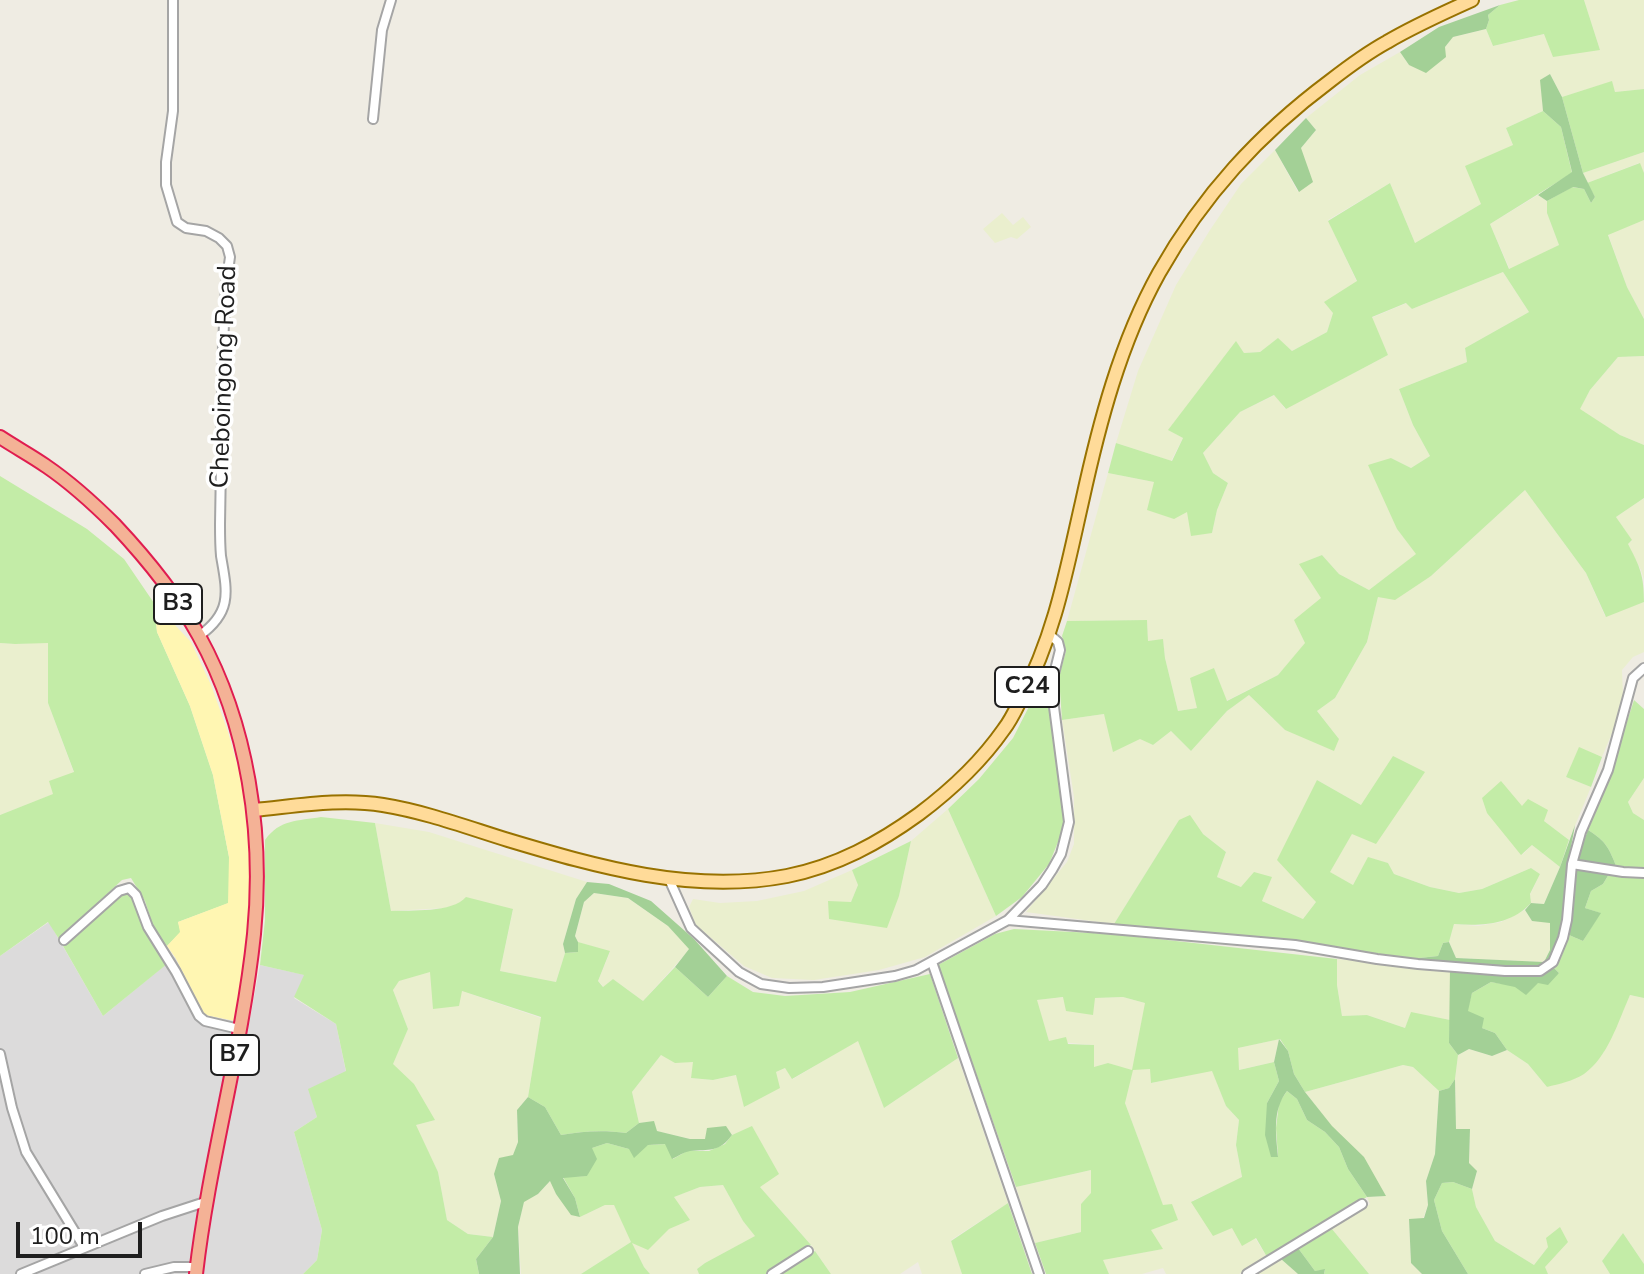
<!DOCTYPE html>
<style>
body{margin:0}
#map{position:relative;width:1644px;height:1274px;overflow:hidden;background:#efece3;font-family:"Nunito Sans",sans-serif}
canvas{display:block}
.scale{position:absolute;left:16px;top:1222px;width:126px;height:36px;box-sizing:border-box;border:4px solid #1e1e1e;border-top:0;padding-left:10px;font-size:24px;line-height:28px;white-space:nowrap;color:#1e1e1e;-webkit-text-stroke:6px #fff;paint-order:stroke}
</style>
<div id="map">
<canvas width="1644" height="1274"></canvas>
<div class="scale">100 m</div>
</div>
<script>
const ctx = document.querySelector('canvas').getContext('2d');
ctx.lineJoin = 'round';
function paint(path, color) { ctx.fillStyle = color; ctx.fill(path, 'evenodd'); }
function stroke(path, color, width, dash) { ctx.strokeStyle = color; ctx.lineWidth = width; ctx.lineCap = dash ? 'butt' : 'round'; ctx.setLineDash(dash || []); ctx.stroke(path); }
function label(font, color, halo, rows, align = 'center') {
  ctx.font = font + ' "Nunito Sans",sans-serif'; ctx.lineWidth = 7; ctx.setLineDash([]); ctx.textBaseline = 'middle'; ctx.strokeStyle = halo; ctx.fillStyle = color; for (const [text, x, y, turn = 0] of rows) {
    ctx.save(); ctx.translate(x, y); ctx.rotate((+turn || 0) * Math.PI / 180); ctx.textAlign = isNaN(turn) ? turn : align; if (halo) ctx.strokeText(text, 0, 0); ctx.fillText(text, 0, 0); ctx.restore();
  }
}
paint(new Path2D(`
 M49,922L103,1016L175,957L205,1015L249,1024L260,965L305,975L294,998L336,1024L346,1072L309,1089L317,1117L294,1132L322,1230L317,1260L303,1274H0V956Z`), '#dcdbdb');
paint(new Path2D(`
 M1584,0H1644V89L1615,92L1611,82L1562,97L1550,74L1541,80L1543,111L1506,128L1513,145L1481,204L1415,243L1390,183L1328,220L1357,282L1333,313L1327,332L1292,351L1278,339L1260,352L1244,353L1236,342L1169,430L1183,438L1171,461L1116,443L1138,371L1176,285L1210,230L1241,184L1275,150L1298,192L1301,148L1316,130L1306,118L1360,75L1400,52L1409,65L1445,47L1453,37L1486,29L1493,46L1545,34L1600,50Z
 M1644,152V173L1639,163L1587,183L1583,173Z
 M1538,195L1547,201V213L1559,245L1510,270L1490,224Z
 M1002,213L1013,225L1023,217L1031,227L1017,239L1011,237L995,243L983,229Z
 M1644,220V319L1627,287L1608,234Z
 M1503,272L1529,312L1465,348L1467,362L1399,389L1413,425L1430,456L1411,468L1391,458L1397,529L1417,554L1369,590L1339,574L1322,555L1300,564L1322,598L1306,643L1278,675L1226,701L1214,668L1197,708L1178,711L1165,658L1163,640L1148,641L1147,620L1067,621L1108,473L1154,482L1212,533L1217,510L1228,483L1213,473L1203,453L1240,412L1275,395L1285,409L1388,355L1371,318L1407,303L1412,309Z
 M1644,356V445L1620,435L1579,410L1590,390L1618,357Z
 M1525,490L1586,573L1605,616L1644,602V652L1633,657L1622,670L1623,696L1615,726L1602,757L1579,748L1566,777L1591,787L1569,840L1544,821L1522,855L1532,845L1560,867L1544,904L1531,903L1530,895L1540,874L1531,868L1482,889L1459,893L1430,887L1394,874L1388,863L1368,858L1353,885L1329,872L1352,834L1361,805L1317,780L1316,902L1303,919L1262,901L1271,877L1241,887L1217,877L1226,852L1203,834L1179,820L1114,924L1026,912L1067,862L1074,844V797L1062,720L1104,714L1141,739L1153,745L1171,731L1191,751L1227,711L1249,695L1285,730L1339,739L1317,711L1335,698L1367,642L1378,597L1431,576Z
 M1644,498V580L1641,570L1627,544L1632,541L1616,517Z
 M48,642V703L74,773L54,794L0,815V643L15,644Z
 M1644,778V820L1633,813L1628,802Z
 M948,809L996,916L925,957L879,970L814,980L772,978L744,966L696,925L689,907L693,899L720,903L757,901L804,891L852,870L858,885L851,902L829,919L899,896L911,841Z
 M375,823L429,832L587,882L576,899L563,944L565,953L556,982L500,971L513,910L461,903L445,908L391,911Z
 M594,893L628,898L668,926L690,949L643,1001L613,979L604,987L598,981L610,952L578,942L575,936L584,902Z
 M1525,910L1532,921L1550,922V950L1544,962L1456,958L1449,942L1454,924L1478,926L1501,922Z
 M1337,959L1450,969V1020L1411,1013L1405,1028L1367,1015L1342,1016L1337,985Z
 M430,971L462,991L541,1018L528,1097L517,1110L518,1142L513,1156L494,1174L501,1201L493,1237L468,1234L447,1220L438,1172L415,1125L434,1120L392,1064L408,1029L393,990L398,981Z
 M1630,995L1644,998V1264L1623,1233L1602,1261L1610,1274H1548L1545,1268L1548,1247L1534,1265L1495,1241L1476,1207L1472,1189L1477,1172L1469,1163L1470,1130H1456L1455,1079L1458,1055L1469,1049L1492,1056L1507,1050L1528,1064L1547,1087L1603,1053Z
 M1064,997L1092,1014L1094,998L1123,997L1145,1003L1152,1083L1212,1070L1226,1106L1239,1120L1236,1145L1242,1178L1192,1201L1232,1228L1255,1238L1267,1257L1239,1274H1166L1163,1268L1142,1274H1109L1102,1260L1162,1249L1150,1230L1177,1220L1163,1206L1125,1103L1122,1068L1108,1063L1093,1068V1045L1049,1041L1036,1000Z
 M1279,1039L1274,1062L1238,1070V1048Z
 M858,1040L884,1108L958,1058L1008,1203L951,1240L962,1274H922L918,1262L900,1274H831L811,1245L760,1187L752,1127L732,1135L725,1126L705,1139H690L656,1131L654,1122L639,1123L632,1092L661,1055L694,1062L691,1078L713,1080L737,1075L745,1107L776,1072L785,1068L793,1079Z
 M1403,1065L1413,1067L1439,1091L1435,1154L1426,1181L1428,1205L1423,1219L1409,1220L1411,1263L1422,1274H1369L1332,1229L1370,1204L1367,1197L1385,1196L1305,1092Z
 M1091,1170V1194L1081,1204V1232L1035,1243L1016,1187Z
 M551,1180L556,1194L580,1217L605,1205H614L632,1242L673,1197L700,1187L723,1185L743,1221L756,1236L705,1263L697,1269L699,1274H650L644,1267L631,1242L581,1274H521L518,1227L524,1201L538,1194Z
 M1281,1259L1298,1274H1256Z`), '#eaefce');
paint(new Path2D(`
 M1519,0H1584L1600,50L1553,57L1544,34L1493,46L1486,29L1489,20L1488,15L1500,5Z
 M1612,81L1615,92L1644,89V152L1583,173L1562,97Z
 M1543,111L1561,127L1572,173L1490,224L1509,269L1559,245L1547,213V201L1572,187L1584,189L1591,203L1595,197L1587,183L1640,163L1644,173V220L1608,235L1627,287L1644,319V356L1618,357L1590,390L1580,409L1620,435L1644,445V498L1616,517L1632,540L1628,544C1640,567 1644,575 1644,602L1606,617L1586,573L1525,490L1431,576L1395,600L1378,597L1367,642L1335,698L1317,711L1339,739L1334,751L1285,730L1249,695L1227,711L1191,751L1171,731L1153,745L1140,739L1113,752L1104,714L1062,720L1059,677L1066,651L1062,636L1067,621L1147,620L1148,641L1163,639L1165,658L1178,711L1197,708L1190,678L1214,668L1227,701L1278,675L1305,643L1294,620L1321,598L1299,564L1322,555L1339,574L1369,590L1416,554L1397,529L1368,465L1391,458L1411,468L1430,456L1413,425L1399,389L1467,362L1465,348L1529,312L1503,272L1412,309L1406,303L1372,317L1388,355L1286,409L1274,395L1240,412L1203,453L1213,473L1228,483L1217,510L1212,533L1191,536L1187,512L1174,519L1147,510L1154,482L1108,473L1116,443L1172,461L1183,438L1168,430L1236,341L1244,353L1260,352L1278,338L1292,351L1327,332L1333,313L1324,302L1357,281L1328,221L1390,183L1415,243L1481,204L1465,166L1513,145L1506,128Z
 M0,476L87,529L124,559L154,603L157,632L190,706L213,775L229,857V903L178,922L181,932L167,946L155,932L145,901L131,878L122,880L59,939L48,922L0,956V815L53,794L49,781L74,772L48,703V643L15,644L0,643Z
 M1045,675L1063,799V830L1049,864L1022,897L996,916L948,809L979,779L1013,738Z
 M1634,700L1644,709V778L1628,802L1633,813L1644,820V869L1617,868C1609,848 1606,841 1588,830L1605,790Z
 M1579,747L1602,757L1591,787L1566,777Z
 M1393,756L1425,772L1376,844L1352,834L1330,872L1353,885L1368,857L1388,863L1394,874L1430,887L1459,893L1482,889L1531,868L1540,874L1530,894L1531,903C1511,925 1482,926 1454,924L1449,942L1443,943L1438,956L1410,959L1300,942L1114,924L1179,820L1190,815L1203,834L1226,852L1217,877L1241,887L1254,872L1272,877L1262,901L1303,919L1316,902L1277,860L1317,780L1361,805Z
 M1501,781L1522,806L1528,799L1548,810L1544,821L1569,840L1560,867L1532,845L1521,855L1487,813L1482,798Z
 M321,817L375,823L391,911C411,910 452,913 466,897L513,909L500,971L556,982L565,953L578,952V942L610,951L598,981L603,987L613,979L643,1001L675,967L708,997L727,976L753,992L785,996L850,992L930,974L958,1058L884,1108L858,1041L792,1079L785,1068L776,1072L780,1088L744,1107L736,1075L713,1080L691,1078L693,1062L675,1063L661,1055L632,1092L639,1123L626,1133C604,1130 583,1131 561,1135L545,1107L528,1097L541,1017L462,991L459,1006L433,1009L430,972L399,981L393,990L408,1029L393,1064L414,1084L435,1120L416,1125L438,1172L447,1220L468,1234L493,1237L476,1259L479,1274H303L317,1260L322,1230L294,1132L317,1117L308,1089L346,1071L336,1024L294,997L304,975L260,965L265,920V840C280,819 298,821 321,817Z
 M911,841L899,896L887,928L829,919L828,901L851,902L858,885L852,870Z
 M1609,874L1644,875V998L1630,995C1618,1022 1608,1057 1584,1074C1573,1081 1559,1084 1547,1087L1528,1064L1507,1050L1495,1033L1482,1028L1467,1011L1472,993L1491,982C1519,987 1532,986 1559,973L1554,968L1561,958L1569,935L1583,941L1600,913L1585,908L1591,891L1603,884Z
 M123,893H128L132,897L145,931L167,964L103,1016L63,946Z
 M1014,929L1113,934L1337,959V985L1342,1016L1367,1015L1405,1028L1411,1012L1450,1020L1449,1043L1458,1055L1455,1079L1449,1088L1439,1091L1413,1067L1403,1065L1305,1092L1294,1074L1288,1051L1280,1039L1238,1048L1239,1070L1274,1062L1279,1081L1267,1103L1271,1156H1278L1276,1128L1279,1103L1287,1091L1297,1099L1307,1120L1325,1132L1339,1147L1348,1169L1367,1197L1267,1257L1256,1238L1242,1246L1232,1228L1213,1236L1191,1202L1242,1177L1236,1145L1239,1120L1226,1106L1212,1071L1151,1083L1150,1069L1133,1070L1125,1103L1163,1205L1172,1204L1178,1220L1151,1230L1163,1249L1103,1260L1109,1274H1046L1035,1243L1081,1232V1204L1091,1193V1170L1016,1187L938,965L995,934ZM1063,997L1066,1011L1093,1015L1095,998L1123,997L1145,1003L1132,1070L1108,1063L1094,1067V1045L1068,1044L1066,1037L1049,1041L1037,1000Z
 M752,1126L779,1174L760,1187L811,1245L767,1274H699L697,1269L705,1263L755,1236L743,1221L723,1185L700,1187L674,1197L690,1220L669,1229L648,1250L632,1243L644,1267L650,1274H581L631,1242L614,1205H605L580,1217L575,1198L563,1177L587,1176L592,1148L607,1143L629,1149L648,1145L666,1144L673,1159L687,1151H709L725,1144L732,1135Z
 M1453,1182L1472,1189L1476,1207L1495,1241L1534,1265L1548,1247L1546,1238L1560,1227L1568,1242L1545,1267L1548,1274H1468L1442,1231L1434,1200L1442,1183Z
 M1008,1203L1032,1274H962L951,1241Z
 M1332,1229L1369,1274H1324L1325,1270L1315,1271L1298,1248Z
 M1623,1233L1644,1264V1274H1610L1602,1261Z
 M815,1251L831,1274H778Z`), '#c3eca7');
paint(new Path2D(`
 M1500,5L1488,15L1489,20L1486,29L1453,37L1445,47L1446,57L1426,73L1409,65L1400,52L1439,27Z
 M1550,74L1562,97L1583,173L1595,197L1591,203L1584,189L1573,187L1547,201L1538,195L1572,172L1561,127L1543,111L1540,80Z
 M1306,118L1316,130L1301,148L1313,182L1299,192L1275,150Z
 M1575,825C1573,838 1570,850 1568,863C1566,888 1568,946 1549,963C1543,968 1532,968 1524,969L1410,959L1438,956L1443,943L1449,942L1456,958L1544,962L1550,950V923L1532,921L1525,910L1531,903L1544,904L1560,867Z
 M1588,830C1606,841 1609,848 1617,868L1576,861Z
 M1575,869L1609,874L1603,884L1591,891L1585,908L1601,913L1583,941L1569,935Z
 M587,882L609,884L651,901L694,939L727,976L708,997L675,967L689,949L668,926L628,898L594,893L584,902L575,936L578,942V952L565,953L563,944L576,899Z
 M1554,968L1559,973L1548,985L1538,983L1526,995L1515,987L1491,982L1472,993L1468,1011L1484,1018L1482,1028L1495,1033L1507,1050L1492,1056L1469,1049L1458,1055L1449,1043L1450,969L1533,976L1544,974Z
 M1279,1039L1288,1051L1294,1074L1305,1092L1332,1126L1364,1157L1386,1196L1367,1197L1348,1169L1339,1147L1325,1132L1307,1120L1297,1099L1287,1091C1272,1111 1276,1133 1278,1157H1271L1265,1135L1267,1103L1279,1081L1274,1062Z
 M1455,1079L1456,1129H1470L1469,1163L1477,1171L1472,1189L1453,1182L1442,1183L1434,1200L1442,1231L1468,1274H1422L1411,1263L1409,1219L1424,1218L1428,1205L1426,1181L1435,1154L1439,1091L1449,1088Z
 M528,1097L545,1107L561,1135C583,1131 604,1130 626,1133L639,1123L654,1121L657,1131L690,1139H705L707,1128L726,1126L732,1135C719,1153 709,1149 690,1151C684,1152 678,1156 672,1159L665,1144L648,1145L634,1158L629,1149L607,1143L592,1148L597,1159L587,1176L563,1178L575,1198L580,1217L571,1215L556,1194L550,1181L538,1194L524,1202L518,1227L520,1274H479L476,1259L493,1237L501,1201L494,1174L499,1158L513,1155L518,1142L517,1110Z
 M1298,1248L1315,1271L1325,1269L1324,1274H1298L1281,1259Z`), '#a3d096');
paint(new Path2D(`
 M154,603L191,642L211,685L228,732L243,785L249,843V925L235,1021L205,1015L175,957L167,946L180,932L178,922L228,903L229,857L213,775L190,706L157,632Z`), '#fff6b2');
const minor = new Path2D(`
 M173,0V111L166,162V185L177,222L186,228L206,231L219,238L227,246L230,257L226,285L223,344L220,524C220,534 220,545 221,556C227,591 233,612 199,636
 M373,119L382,30L391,0
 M1572,864L1623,872L1644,873
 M669,879L691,928L739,972L761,984L789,988L823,987L895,976L916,970L1008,920L1042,885L1052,870L1061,854L1069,822L1054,707V674L1060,650L1058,642L1049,634
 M1008,920L1295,945L1377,959L1418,964L1505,971H1540L1553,962L1563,938L1567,920L1572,864L1581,832L1608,770L1633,678L1644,668
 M64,940L119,891L129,888L136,895L148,927L176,972L199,1016L205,1021L239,1029
 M932,962L1039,1274
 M0,1054L12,1108L26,1152L84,1247
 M21,1274L162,1216L208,1201
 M145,1274L174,1267H197
 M772,1274L808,1251
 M1247,1274L1362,1204`);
const primary = new Path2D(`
 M254,810C297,806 340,798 383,805C426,812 466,827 508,840C598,867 692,894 787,876C837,866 879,843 919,814C951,790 981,762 1004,729C1011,720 1016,709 1021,699C1055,634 1066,572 1082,502C1099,424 1120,343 1159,273C1203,195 1259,134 1330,81C1348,67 1367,53 1387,42C1414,26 1443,13 1472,0`);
const trunk = new Path2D(`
 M0,437C15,447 32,456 46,466C71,483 94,504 115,525C146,558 177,596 199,636C248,725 264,834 254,934C242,1049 209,1160 196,1274`);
stroke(minor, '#a5a5a5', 12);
stroke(primary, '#987200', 16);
stroke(trunk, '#e01d50', 16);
stroke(minor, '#fff', 8);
stroke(primary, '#ffdb99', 12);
stroke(trunk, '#f4b296', 12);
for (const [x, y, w] of [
 [178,604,48],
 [1027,687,64],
 [235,1055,48]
]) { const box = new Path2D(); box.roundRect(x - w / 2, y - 20, w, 40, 6); ctx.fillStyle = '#fff'; ctx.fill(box); stroke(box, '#1e1e1e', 2); }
label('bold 24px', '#1e1e1e', null, [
 ["B3",178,604],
 ["C24",1027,687],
 ["B7",235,1055]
]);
label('26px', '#1e1e1e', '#fff', [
 ["Cheboingong Road",225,377,-88]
]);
</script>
